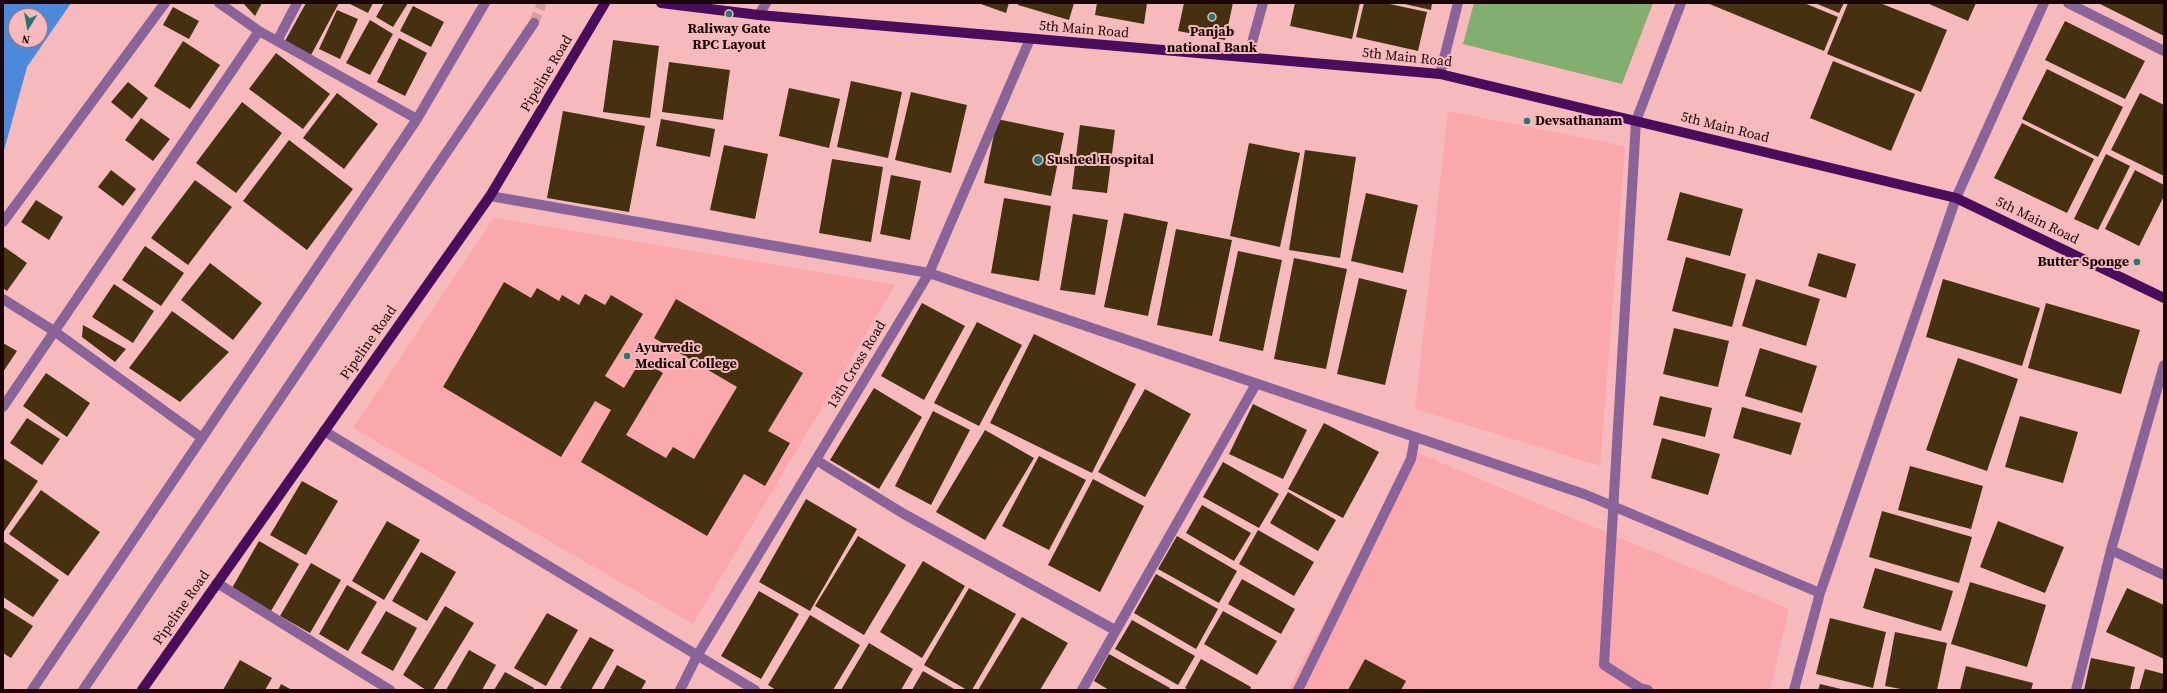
<!DOCTYPE html>
<style>
body{margin:0}
#map{position:relative;width:2167px;height:693px;overflow:hidden;background:#f6babc;font-family:"Source Serif 4",serif}
canvas{display:block}
.frame{position:absolute;inset:0;border:4px solid #1a0406;pointer-events:none}
.north{position:absolute;left:8px;top:8px;width:40px;height:40px;box-sizing:border-box;background:#f6babc;border:1px solid #9e7173;border-radius:50%;rotate:191deg;font-size:11px;font-weight:700;line-height:16px;text-align:center;color:#1a0406}
.north::after{content:'';display:block;margin:auto;width:14px;height:18px;background:#2a7475;clip-path:polygon(50% 0,100% 100%,50% 72%,0 100%)}
</style>
<div id="map">
<canvas width="2167" height="693"></canvas>
<div class="frame"></div>
<div class="north">N</div>
</div>
<script>
const ctx = document.querySelector('canvas').getContext('2d');
ctx.lineJoin = 'round';
function paint(path, color) { ctx.fillStyle = color; ctx.fill(path, 'evenodd'); }
function stroke(path, color, width, dash) { ctx.strokeStyle = color; ctx.lineWidth = width; ctx.lineCap = dash ? 'butt' : 'round'; ctx.setLineDash(dash || []); ctx.stroke(path); }
function label(font, color, halo, rows, align = 'center') {
  ctx.font = font + ' "Source Serif 4",serif'; ctx.lineWidth = 4; ctx.setLineDash([]); ctx.textBaseline = 'middle'; ctx.strokeStyle = halo; ctx.fillStyle = color; for (const [text, x, y, turn = 0] of rows) {
    ctx.save(); ctx.translate(x, y); ctx.rotate((+turn || 0) * Math.PI / 180); ctx.textAlign = isNaN(turn) ? turn : align; if (halo) ctx.strokeText(text, 0, 0); ctx.fillText(text, 0, 0); ctx.restore();
  }
}
paint(new Path2D(`
 M1448,111L1625,146L1600,466L1415,409Z
 M494,218L895,285L693,624L353,428Z
 M1413,451L1789,609L1770,690H1288Z`), '#faa8ac');
paint(new Path2D(`
 M1474,3H1653L1622,84L1463,44Z`), '#82ae6f');
paint(new Path2D(`
 M3,3H71L27,67L3,154ZM16,16H40V40H16Z`), '#4d89db');
paint(new Path2D(`
 M243,3H262L255,16Z
 M306,3H339L311,55L285,41Z
 M348,3H373L368,13Z
 M384,3H408L393,27L376,17Z
 M978,3H1009L1006,13Z
 M1018,3H1074L1069,20L1018,5Z
 M1097,3H1147L1144,24L1095,15Z
 M1184,3H1233L1225,40L1178,31Z
 M1295,3H1360L1352,39L1290,26Z
 M1364,3H1385L1427,12L1418,51L1356,37Z
 M1400,3H1432L1431,10Z
 M1707,3H1804L1838,17L1824,51Z
 M1815,3H1844L1839,13Z
 M1848,3H1880L1947,30L1921,92L1827,54Z
 M1927,3H1976L1968,21Z
 M2098,3H2164V36Z
 M413,6L444,22L431,47L400,31Z
 M173,7L199,21L189,39L163,25Z
 M337,10L358,19L340,59L319,49Z
 M370,20L393,34L370,75L346,63Z
 M2065,21L2145,61L2125,99L2045,60Z
 M399,38L427,53L405,96L377,82Z
 M613,40L659,46L650,118L603,112Z
 M183,41L220,65L190,109L154,86Z
 M276,53L330,94L303,129L249,89Z
 M1833,61L1915,94L1891,151L1810,118Z
 M669,62L730,70L723,120L662,112Z
 M2047,69L2123,107L2098,157L2022,119Z
 M851,81L902,92L888,158L837,147Z
 M128,82L148,98L132,119L111,102Z
 M789,88L840,99L829,148L779,136Z
 M911,92L967,105L951,173L895,160Z
 M337,93L378,124L344,169L303,138Z
 M2140,93L2164,105V176L2111,150Z
 M242,102L282,133L236,193L196,163Z
 M563,111L645,126L629,212L547,198Z
 M141,118L170,139L153,161L125,140Z
 M661,119L715,129L710,157L656,146Z
 M997,119L1064,133L1051,196L984,183Z
 M2022,123L2094,159L2067,213L1994,178Z
 M1080,125L1115,130L1107,193L1072,189Z
 M289,140L353,189L307,250L243,201Z
 M1249,143L1300,153L1280,247L1230,236Z
 M724,145L768,154L755,219L710,210Z
 M1305,150L1356,157L1340,258L1289,250Z
 M2106,154L2130,166L2098,230L2074,219Z
 M832,159L883,167L871,242L819,233Z
 M111,170L136,189L123,206L98,187Z
 M2135,170L2164,185V196L2139,246L2105,229Z
 M891,175L921,181L910,240L880,234Z
 M195,180L232,207L188,265L151,238Z
 M1680,192L1743,209L1730,256L1667,240Z
 M1366,193L1418,205L1403,273L1351,261Z
 M1004,198L1051,206L1039,281L991,273Z
 M36,200L63,217L49,240L21,222Z
 M1124,213L1168,222L1148,316L1104,307Z
 M1073,214L1108,220L1095,295L1060,290Z
 M1176,229L1232,240L1212,336L1157,325Z
 M3,246L27,263L7,291L3,288Z
 M145,246L184,273L161,306L122,280Z
 M1238,251L1282,260L1263,351L1219,341Z
 M1818,253L1856,264L1846,298L1808,286Z
 M1686,257L1746,274L1732,327L1672,311Z
 M1294,258L1347,269L1326,369L1274,359Z
 M210,263L262,303L233,340L181,300Z
 M1359,278L1407,290L1385,385L1337,374Z
 M1756,279L1820,299L1806,346L1742,326Z
 M1943,279L2040,308L2022,366L1926,337Z
 M504,282L531,298L537,288L559,301L562,295L579,305L585,294L605,305L611,295L643,314L605,376L624,388L641,360L663,373L626,435L666,458L673,447L694,459L737,387L654,338L676,299L803,373L768,431L790,443L765,486L744,474L707,536L581,462L611,410L595,401L561,457L443,387Z
 M114,284L154,311L133,343L92,317Z
 M922,303L965,326L924,400L881,376Z
 M2046,303L2140,330L2121,394L2028,368Z
 M172,311L229,352L180,402L129,368Z
 M977,322L1022,345L979,426L934,403Z
 M83,325L126,349L115,362L82,337Z
 M1674,328L1729,341L1718,387L1663,374Z
 M1034,334L1136,384L1092,473L990,423Z
 M3,343L17,351L3,372Z
 M1760,348L1817,366L1802,413L1745,396Z
 M1958,358L2018,379L1987,471L1926,450Z
 M46,373L90,403L67,437L23,406Z
 M874,388L922,417L879,489L830,460Z
 M1145,389L1191,414L1145,497L1098,472Z
 M1660,396L1712,408L1705,437L1653,425Z
 M1253,404L1307,430L1283,479L1229,454Z
 M1742,407L1801,423L1791,455L1733,438Z
 M933,411L970,430L931,505L895,486Z
 M2020,416L2078,432L2063,483L2005,467Z
 M27,418L60,439L42,465L10,443Z
 M1324,423L1379,452L1343,518L1288,489Z
 M985,430L1034,458L985,540L936,512Z
 M1662,438L1720,454L1708,495L1651,478Z
 M1039,456L1086,480L1049,550L1002,526Z
 M3,458L38,481L3,533Z
 M1223,462L1279,494L1259,528L1203,497Z
 M1910,466L1983,486L1971,529L1898,510Z
 M1093,479L1144,506L1100,592L1048,565Z
 M302,481L338,501L306,555L270,535Z
 M41,490L100,532L68,576L9,534Z
 M1288,492L1336,520L1318,551L1270,523Z
 M806,499L857,529L810,611L759,582Z
 M1202,505L1251,533L1234,561L1186,533Z
 M1882,511L1972,537L1959,583L1869,557Z
 M387,521L420,540L384,600L352,581Z
 M1998,521L2064,547L2045,593L1980,567Z
 M1258,530L1314,562L1294,596L1239,564Z
 M858,536L906,565L864,635L815,606Z
 M1177,536L1237,571L1219,603L1158,569Z
 M3,541L59,580L33,617L3,597Z
 M259,541L299,564L271,611L232,588Z
 M421,552L456,572L427,621L392,601Z
 M923,561L965,586L922,658L880,632Z
 M311,563L341,580L310,633L280,616Z
 M1875,568L1953,591L1941,631L1863,608Z
 M1156,574L1218,609L1196,649L1134,613Z
 M1242,579L1295,609L1281,634L1228,604Z
 M1970,582L2046,605L2027,667L1951,644Z
 M347,585L377,602L348,651L319,634Z
 M969,588L1016,614L972,690H967L924,665Z
 M2127,588L2164,605V659L2106,632Z
 M759,591L799,614L761,679L721,656Z
 M445,606L474,623L433,690H426L403,675Z
 M3,607L33,626L11,658L3,653Z
 M386,611L417,628L393,671L361,653Z
 M1223,611L1277,641L1257,675L1204,644Z
 M547,613L578,630L546,686L514,668Z
 M810,615L860,645L833,690H776L768,685Z
 M1022,617L1068,643L1040,690H978Z
 M1830,618L1886,632L1873,688L1816,674Z
 M1132,620L1195,656L1178,685L1115,649Z
 M1895,632L1947,643L1937,690H1906L1885,686Z
 M590,637L614,650L591,690H564L560,688Z
 M869,643L913,669L901,690H841Z
 M469,650L496,665L482,690H446Z
 M1109,654L1170,688L1169,690H1109L1094,681Z
 M2091,658L2135,667L2130,690H2084Z
 M1201,659L1251,687L1250,690H1189L1185,688Z
 M1365,659L1406,681L1401,690H1348Z
 M240,660L272,678L265,690H223Z
 M617,665L646,681L641,690H603Z
 M1966,666L2033,683L2031,690H1960Z
 M2145,669L2164,674V690H2139Z
 M923,671L956,690H912Z
 M505,672L534,688L533,690H494Z
 M281,684L292,690H278Z
 M1820,684L1841,689V690H1818Z`), '#453110');
stroke(new Path2D(`
 M534,23L542,3`), '#d59fa1', 10, [10, 5]);
stroke(new Path2D(`
 M219,3L259,31
 M2068,3L2164,51
 M759,15L766,3
 M277,41L297,3
 M1248,57L1263,3
 M1440,74L1458,3
 M490,196L929,273L1584,494L1820,593
 M3,222L165,3
 M3,299L54,331L202,438
 M3,407L259,31L417,119
 M324,431L755,690
 M816,460L904,514L1115,630
 M2111,550L2164,575
 M217,583L390,690
 M32,690L417,119L485,3
 M83,690L534,23
 M680,690L697,656L929,273L1030,39
 M1082,690L1256,384
 M1298,690L1411,459L1415,437
 M1648,690L1640,688L1604,665L1636,121L1681,3
 M1794,690L1820,593L1956,198L2044,3
 M2076,690L2111,550L2164,365`), '#8a6498', 10);
stroke(new Path2D(`
 M661,3L759,15L1440,74L1956,198L2164,298
 M142,690L490,196L605,3`), '#4a0d5c', 10);
for (const [x, y, r, color] of [
 [729,14,4,"#2a7475"],
 [1212,17,4,"#2a7475"],
 [1527,121,4,"#2a7475"],
 [1038,160,5,"#2a7475"],
 [2137,262,4,"#2a7475"],
 [627,356,4,"#2a7475"]
]) { const dot = new Path2D(); dot.arc(x, y, r, 0, 2 * Math.PI); ctx.fillStyle = color; ctx.fill(dot); stroke(dot, '#f6babc', 1.5); }
label('bold 14px', '#1a0406', '#f6babc', [
 ["Raliway Gate",729,29,"center"],
 ["RPC Layout",729,45,"center"],
 ["Panjab",1212,32,"center"],
 ["national Bank",1212,48,"center"],
 ["Devsathanam",1535,121],
 ["Susheel Hospital",1047,160],
 ["Butter Sponge",2129,262,"right"],
 ["Ayurvedic",635,348],
 ["Medical College",635,364]
], 'left');
label('14px', '#1a0406', '#f6babc', [
 ["5th Main Road",1084,30,5],
 ["5th Main Road",1407,58,6],
 ["Pipeline Road",547,74,-59],
 ["5th Main Road",1725,128,14],
 ["5th Main Road",2037,221,26],
 ["Pipeline Road",369,343,-55],
 ["13th Cross Road",857,365,-59],
 ["Pipeline Road",182,608,-55]
]);
</script>
